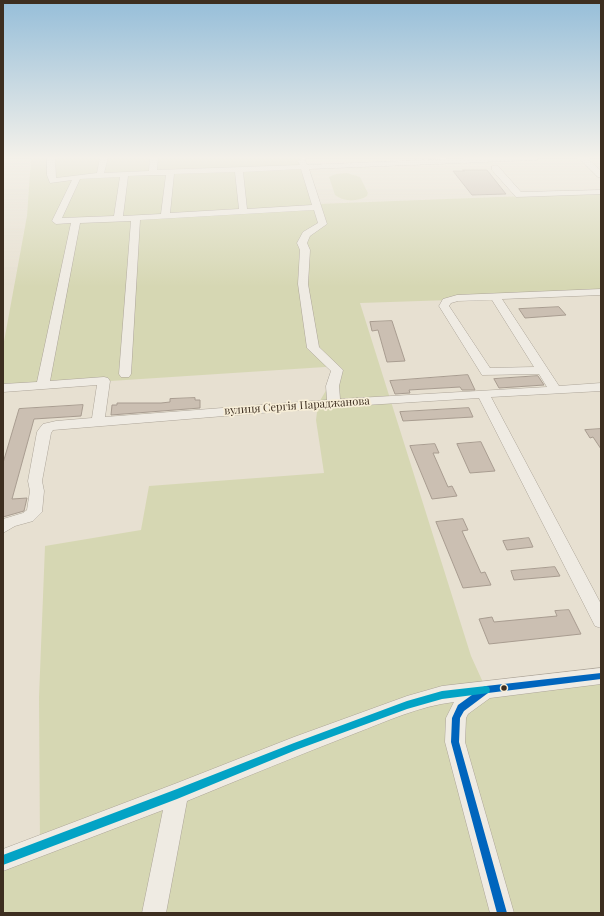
<!DOCTYPE html>
<meta charset="utf-8">
<style>
body{margin:0}
#map{position:relative;width:604px;height:916px;overflow:hidden;background:#e7e0d1;font-family:"Playfair Display",serif}
canvas{display:block}
.frame{position:absolute;inset:0;border:4px solid #3d2e20;pointer-events:none}
</style>
<div id="map">
<canvas width="604" height="916"></canvas>
<div class="frame"></div>
</div>
<script>
const ctx = document.querySelector('canvas').getContext('2d');
ctx.lineJoin = 'round';
function paint(path, color) { ctx.fillStyle = color; ctx.fill(path, 'evenodd'); }
function stroke(path, color, width, dash) { ctx.strokeStyle = color; ctx.lineWidth = width; ctx.lineCap = dash ? 'butt' : 'round'; ctx.setLineDash(dash || []); ctx.stroke(path); }
function label(font, color, halo, rows, align = 'center') {
  ctx.font = font + ' "Playfair Display",serif'; ctx.lineWidth = 3.5; ctx.setLineDash([]); ctx.textBaseline = 'middle'; ctx.strokeStyle = halo; ctx.fillStyle = color; for (const [text, x, y, turn = 0] of rows) {
    ctx.save(); ctx.translate(x, y); ctx.rotate((+turn || 0) * Math.PI / 180); ctx.textAlign = isNaN(turn) ? turn : align; if (halo) ctx.strokeText(text, 0, 0); ctx.fillText(text, 0, 0); ctx.restore();
  }
}
paint(new Path2D(`
 M31,158H302L317,204L601,193V295L360,303L471,656L486,689L601,676V913H3V860L40,846L39,697L45,546L141,530L149,486L324,473L316,420L318,404L334,377L333,365L325,367L3,388V347L27,216Z
 M347,173L360,177L368,193L367,196C358,202 343,202 335,195L329,177L336,174Z`), '#d6d7b3');
const building = new Path2D(`
 M463,170H487L506,194L472,195L453,171H464Z
 M559,307L566,315L525,318L519,309Z
 M392,321L405,361L387,362L378,330L372,331L370,322Z
 M468,375L475,390H462L460,387L409,390L410,393L395,394L390,381Z
 M538,376L544,385L499,388L494,379Z
 M195,398V400H200V408L111,415L112,405H117V403H161L170,402V399Z
 M83,405L81,416L34,419L12,499L27,498L24,511L3,517V463L19,409Z
 M469,408L473,417L403,421L400,412Z
 M601,429V449L593,437L590,438L585,430Z
 M481,442L495,471L470,473L457,444Z
 M435,444L439,453H433L448,487L452,486L457,496L432,499L410,446Z
 M463,519L468,530L462,531L481,573L485,572L491,585L463,588L436,522Z
 M529,538L533,547L507,550L503,541Z
 M555,567L560,576L514,580L511,571Z
 M569,610L581,634L489,644L479,619L492,617L494,622L557,616L555,611Z`);
paint(building, '#cbbfb2');
stroke(building, '#a89c90', 1);
const minor = new Path2D(`
 M47,158H55L56,178L97,173L100,158H108L104,173L149,171L150,158H158L157,170L300,165L298,161L302,159H305L307,165L467,158H539L536,160L309,169L327,224L310,236L307,243L310,250L308,284L319,347L343,370L339,386L340,399L547,387L539,374L482,375L439,306L443,299L457,295L601,289V295L502,299L559,386L601,383V391L491,397L601,604V628L595,626L479,398L334,407L53,430L51,433L42,481L44,491L42,512L33,521L15,526L3,533V519L23,513L27,510L30,491L28,481L37,432L39,429L43,424L56,421L92,418L97,385L3,392V384L37,382L71,223L56,224L52,221L72,180L50,183L47,175ZM301,169L312,205L247,209L243,172ZM235,172L239,209L170,213L174,174ZM153,175H166L161,214L123,216L128,176ZM120,177L114,216L62,218L80,179ZM314,210L318,223L303,232L297,243L300,250L298,284L307,348L331,371L326,386L327,400L105,417L110,381L108,378L104,377L50,381L80,223L131,221L119,374L121,377H129L131,374L140,220ZM492,300L534,367L490,368L449,306L451,303L458,301Z
 M579,158H587L601,171V177H598Z
 M492,166H498L521,192L601,190V194L516,197L492,170Z
 M601,668V684L490,698L468,714L466,718L465,742L514,913H490L445,742L446,718L454,702C420,706 387,721 356,733C299,755 243,778 187,801L166,913H142L163,810L3,871V849L177,783L294,737L407,696L442,686Z`);
stroke(minor, '#ada599', 1);
paint(minor, '#efebe3');
paint(new Path2D(`
 M601,673V679L488,693L464,711L460,718L459,742L507,913H497L451,742L452,718L458,705L483,687L486,686Z`), '#0065bd');
paint(new Path2D(`
 M486,686L489,687L490,690L489,693L442,699L407,709L296,750L177,799L3,865V855L177,789L294,743L407,701L442,691Z`), '#03a3c5');
const sky = ctx.createLinearGradient(0, 0, 0, 287);
sky.addColorStop(0, '#96bed9');
sky.addColorStop(0.55, '#f4f1ea');
sky.addColorStop(1, '#f4f1ea00');
ctx.fillStyle = sky;
ctx.fillRect(0, 0, 604, 287);
for (const [x, y, r, color] of [
 [504,688,3.5,"#3d2e20"]
]) { const dot = new Path2D(); dot.arc(x, y, r, 0, 2 * Math.PI); ctx.fillStyle = color; ctx.fill(dot); stroke(dot, '#f7eed8', 1.5); }
label('11px', '#3d2e20', '#f7eed8', [
 ["вулиця Сергія Параджанова",297,406,-4]
]);
</script>
